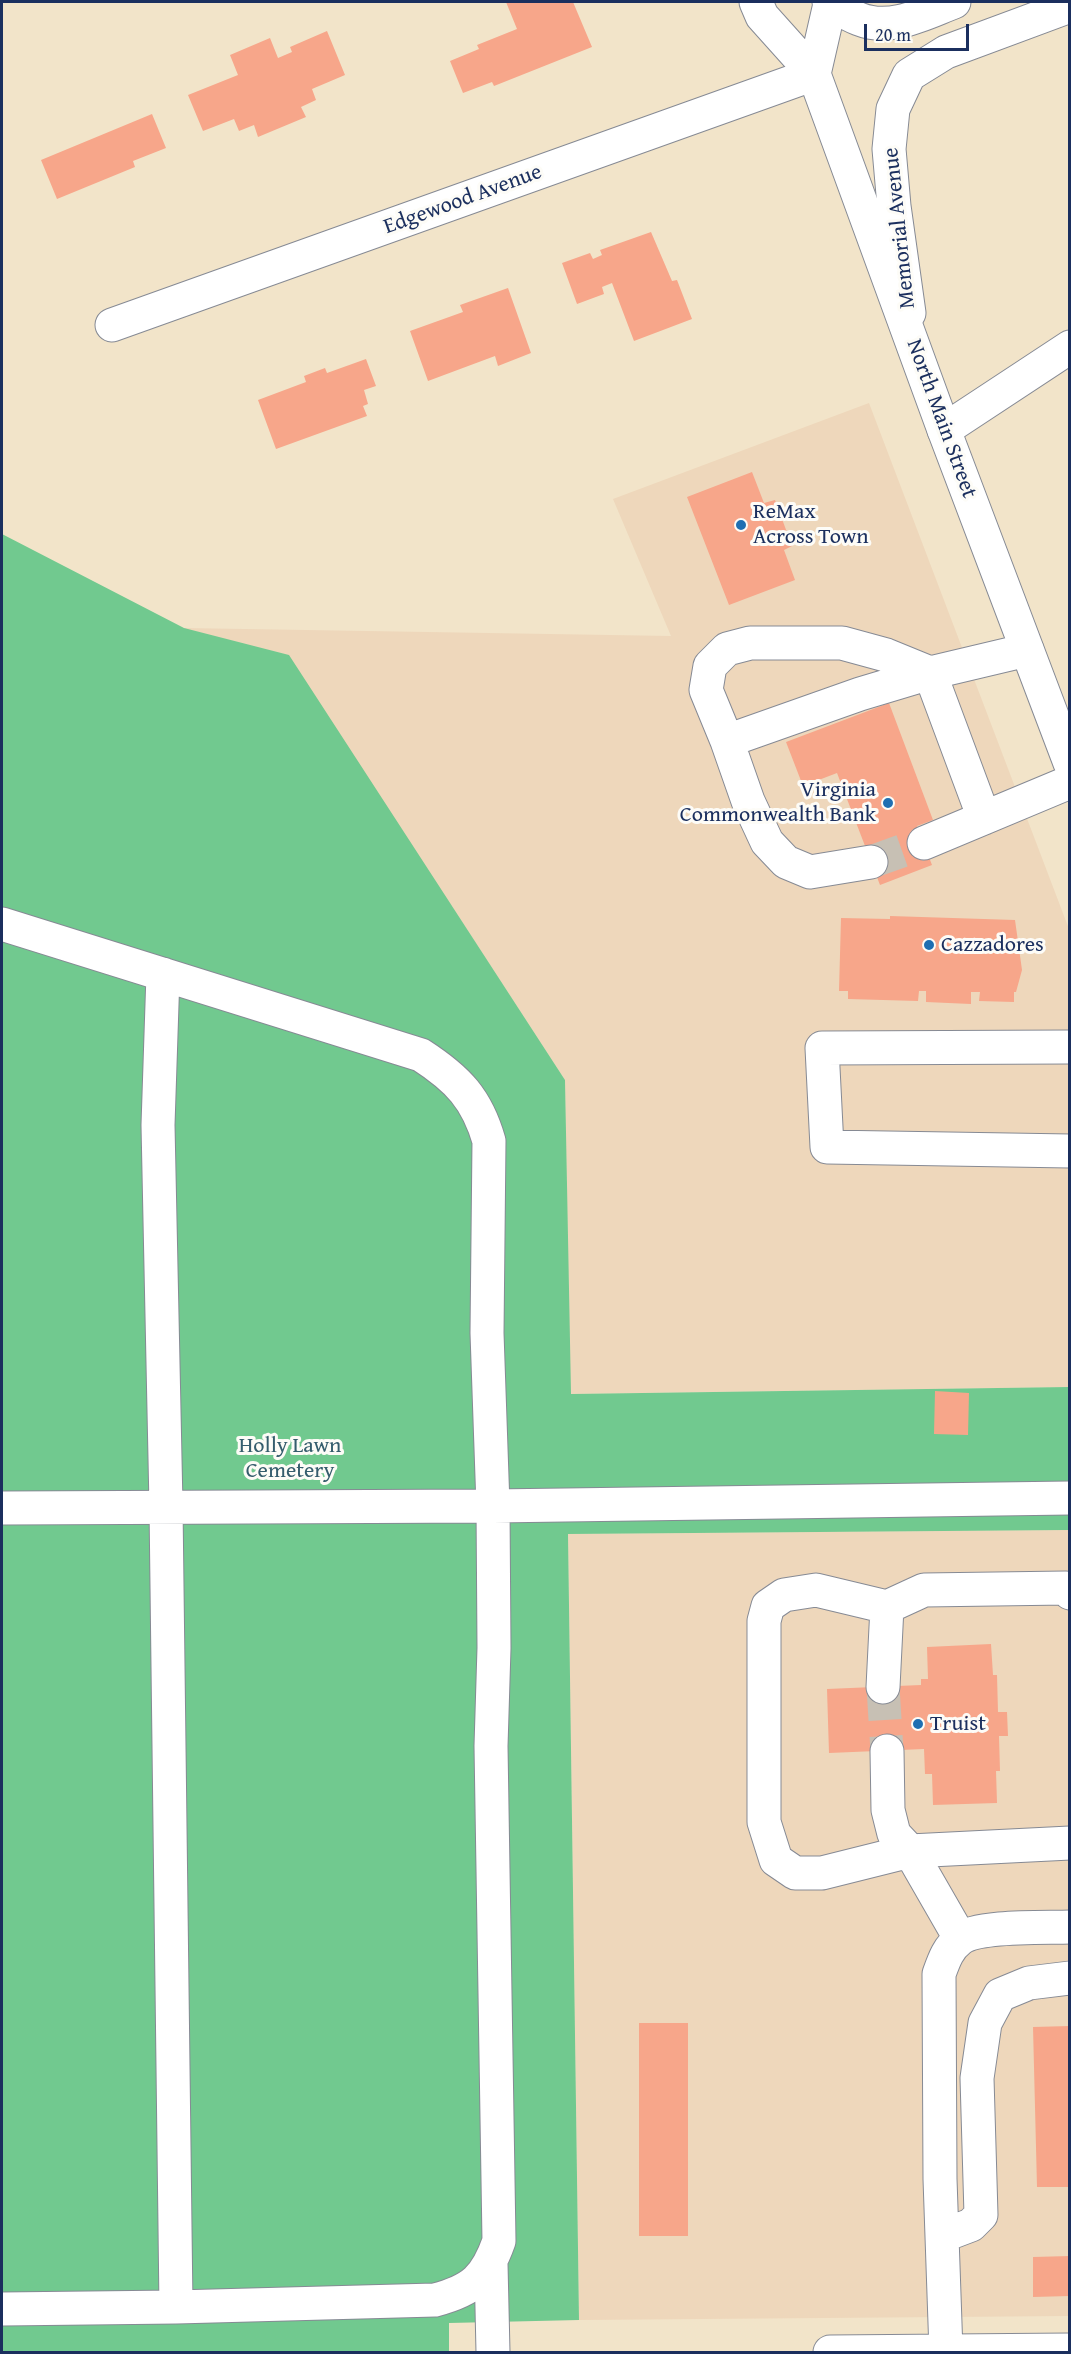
<!DOCTYPE html>
<style>
body{margin:0}
#map{position:relative;width:1071px;height:2354px;overflow:hidden;background:#f2e4c9;font-family:"Gentium Book Plus",serif}
canvas{display:block}
.frame{position:absolute;inset:0;border:3px solid #1b2f5e;pointer-events:none}
.scale{position:absolute;left:864px;top:24px;width:105px;height:27px;box-sizing:border-box;border:3px solid #1b2f5e;border-top:0;padding-left:8px;font-size:18px;line-height:21px;white-space:nowrap;color:#1b2f5e;-webkit-text-stroke:4px #fdfcf7;paint-order:stroke}
</style>
<div id="map">
<canvas width="1071" height="2354"></canvas>
<div class="frame"></div>
<div class="scale">20 m</div>
</div>
<script>
const ctx = document.querySelector('canvas').getContext('2d');
ctx.lineJoin = 'round';
function paint(path, color) { ctx.fillStyle = color; ctx.fill(path, 'evenodd'); }
function stroke(path, color, width, dash) { ctx.strokeStyle = color; ctx.lineWidth = width; ctx.lineCap = dash ? 'butt' : 'round'; ctx.setLineDash(dash || []); ctx.stroke(path); }
function label(font, color, halo, rows, align = 'center') {
  ctx.font = font + ' "Gentium Book Plus",serif'; ctx.lineWidth = 6; ctx.setLineDash([]); ctx.textBaseline = 'middle'; ctx.strokeStyle = halo; ctx.fillStyle = color; for (const [text, x, y, turn = 0] of rows) {
    ctx.save(); ctx.translate(x, y); ctx.rotate((+turn || 0) * Math.PI / 180); ctx.textAlign = isNaN(turn) ? turn : align; if (halo) ctx.strokeText(text, 0, 0); ctx.fillText(text, 0, 0); ctx.restore();
  }
}
paint(new Path2D(`
 M869,403L1069,929V1387L570,1394L565,1080L451,905L184,628L671,636L613,499Z
 M1069,1530V2316L579,2320L568,1534Z`), '#eed7bb');
paint(new Path2D(`
 M2,534L184,628L289,655L565,1080L571,1394L1069,1387V1530L568,1534L579,2320L449,2323V2352H2Z`), '#71c98f');
paint(new Path2D(`
 M506,2H573L592,47L494,86L492,82L463,93L450,61L479,49L477,45L517,29Z
 M327,31L345,75L312,89L316,100L301,107L306,117L258,137L254,125L239,131L234,119L203,131L188,95L238,75L230,55L270,38L278,58L292,52L290,47Z
 M152,114L166,148L133,161L135,167L57,199L41,160Z
 M651,232L672,281L677,280L692,319L634,341L612,283L602,287L604,294L577,304L562,263L590,253L593,259L602,255L600,250Z
 M508,288L531,353L498,366L495,356L428,381L410,331L463,312L460,305Z
 M366,359L376,386L364,390L368,404L363,406L367,416L276,449L258,400L306,382L304,376L325,368L327,373Z
 M752,472L764,503L775,500L792,546L784,550L795,580L729,605L687,497Z
 M889,703L933,820L917,826L932,865L880,885L837,773L803,786L786,742Z
 M890,916L1015,920L1022,970L1016,992H1014V1002L979,1001L980,992H971V1004L926,1002V991H919L918,1001L848,999V991H839L841,918L890,919Z
 M935,1391L969,1393L968,1435L934,1434Z
 M991,1644L993,1675H997L998,1712H1007L1008,1736H999L1000,1771H996L997,1803L933,1805L932,1774H925L924,1749L829,1753L827,1689L921,1685V1679H928L927,1647Z
 M639,2023H688V2236H639Z
 M1070,2026V2187H1037L1033,2027Z
 M1070,2256V2296L1033,2297V2257Z`), '#f7a68a');
stroke(new Path2D(`
 M871,862L924,843
 M883,1687L887,1751`), '#c7c0b4', 33, [33, 16]);
const minor = new Path2D(`
 M830,4C839,9 849,15 859,19C891,32 925,13 954,2
 M909,313L894,206L889,149L893,109L909,75L946,52L1070,6
 M112,325L814,74
 M944,430L1070,347
 M727,741L706,690L710,666L727,649L750,643H842L886,655L930,673L984,818
 M924,843L1070,782
 M871,862L810,872L786,862L767,842L748,801L727,741L860,694L930,673L1027,650
 M2,924L421,1055C458,1079 477,1099 489,1141L487,1333L493,1506L494,1648L491,1746L499,2241C486,2278 473,2290 435,2300L176,2307L2,2309
 M163,974L158,1125L166,1506L176,2307
 M1070,1047L822,1048L827,1147L1070,1151
 M2,1508L493,1506L1070,1498
 M887,1607L816,1590L784,1595L768,1606L764,1621V1822L776,1860L795,1873H822L910,1851L1070,1843
 M883,1687L887,1607L924,1590L1066,1588L1070,1593
 M887,1751L888,1810L894,1834L910,1851L960,1938
 M942,2236L971,2225L981,2215L977,2078L985,2023L1000,1995L1029,1983L1070,1978
 M491,2264L493,2352
 M830,2352L1070,2350
 M946,2352L940,2179L939,1974C944,1960 948,1948 960,1939C978,1925 1045,1928 1070,1927`);
const major = new Path2D(`
 M756,2L762,16L814,74L944,430L1070,763
 M814,74L830,4L829,2`);
stroke(minor, '#868a94', 35);
stroke(major, '#868a94', 35);
stroke(minor, '#fff', 33);
stroke(major, '#fff', 33);
for (const [x, y, r, color] of [
 [741,525,6,"#1f6fb2"],
 [888,803,6,"#1f6fb2"],
 [929,945,6,"#1f6fb2"],
 [918,1724,6,"#1f6fb2"]
]) { const dot = new Path2D(); dot.arc(x, y, r, 0, 2 * Math.PI); ctx.fillStyle = color; ctx.fill(dot); stroke(dot, '#fdfcf7', 2); }
label('22px', '#1b2f5e', '#fdfcf7', [
 ["Edgewood Avenue",463,200,-20],
 ["Memorial Avenue",900,228,-96],
 ["North Main Street",941,419,70]
]);
label('22px', '#1b2f5e', '#fdfcf7', [
 ["ReMax",753,512],
 ["Across Town",753,537],
 ["Virginia",876,790,"right"],
 ["Commonwealth Bank",876,815,"right"],
 ["Cazzadores",941,945],
 ["Truist",930,1724]
], 'left');
label('22px', '#355d6d', '#fdfcf7', [
 ["Holly Lawn",290,1446],
 ["Cemetery",290,1471]
]);
</script>
